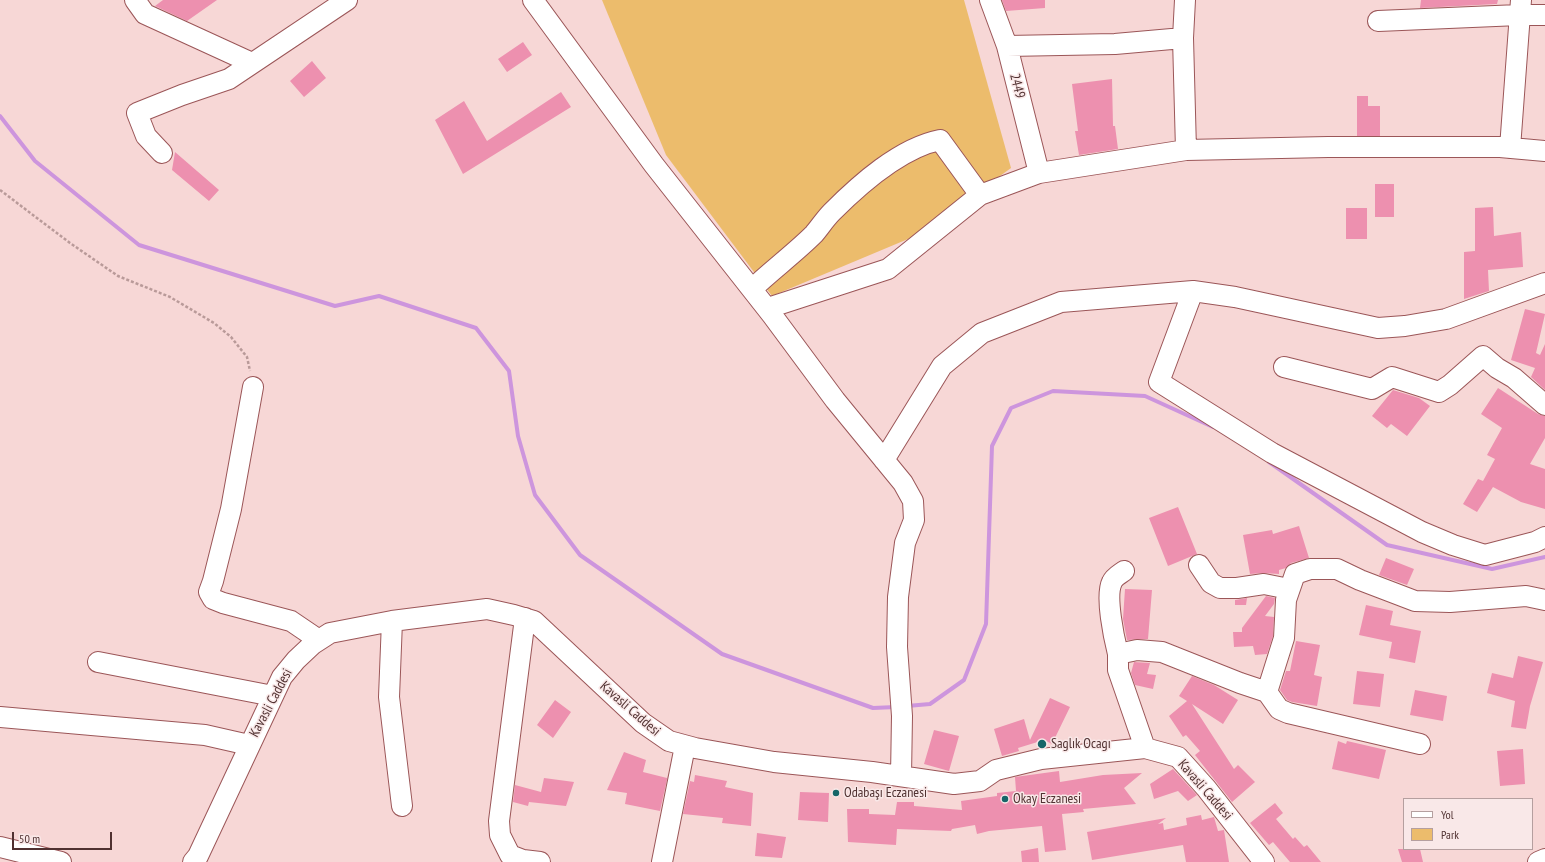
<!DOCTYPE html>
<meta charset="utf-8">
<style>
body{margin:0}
#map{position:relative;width:1545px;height:862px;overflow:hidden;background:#f7d7d6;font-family:"PT Sans Narrow",sans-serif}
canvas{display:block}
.legend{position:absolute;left:1403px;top:798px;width:130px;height:52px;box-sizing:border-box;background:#f9e8e8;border:1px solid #b59f9f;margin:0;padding:5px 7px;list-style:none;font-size:12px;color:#503131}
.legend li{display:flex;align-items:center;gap:8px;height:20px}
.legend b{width:20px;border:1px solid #b59f9f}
.scale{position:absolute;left:12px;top:832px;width:100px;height:18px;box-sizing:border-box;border:2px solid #503131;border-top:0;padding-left:5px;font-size:12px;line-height:14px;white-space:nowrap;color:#503131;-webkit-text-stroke:3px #f9e8e8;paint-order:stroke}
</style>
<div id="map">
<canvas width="1545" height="862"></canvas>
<ul class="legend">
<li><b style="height:5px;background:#fff"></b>Yol</li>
<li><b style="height:11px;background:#ecbc6c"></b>Park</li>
</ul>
<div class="scale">50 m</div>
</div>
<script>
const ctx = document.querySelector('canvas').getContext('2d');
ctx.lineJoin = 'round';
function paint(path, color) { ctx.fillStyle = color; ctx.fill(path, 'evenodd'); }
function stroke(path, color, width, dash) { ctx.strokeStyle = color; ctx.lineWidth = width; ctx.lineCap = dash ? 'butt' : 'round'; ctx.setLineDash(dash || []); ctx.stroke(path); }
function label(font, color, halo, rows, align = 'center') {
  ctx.font = font + ' "PT Sans Narrow",sans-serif'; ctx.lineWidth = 3; ctx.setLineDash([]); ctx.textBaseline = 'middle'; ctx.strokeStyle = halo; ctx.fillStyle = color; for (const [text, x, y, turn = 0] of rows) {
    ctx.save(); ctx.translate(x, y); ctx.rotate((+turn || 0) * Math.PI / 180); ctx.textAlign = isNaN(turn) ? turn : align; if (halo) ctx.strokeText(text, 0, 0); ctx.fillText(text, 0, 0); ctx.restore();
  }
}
paint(new Path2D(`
 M602,0H964L1011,168L920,234L772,296L666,155Z`), '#ecbc6c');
stroke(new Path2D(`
 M0,116L35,161L139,245L335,306L379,296L476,328L509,371L518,436L535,495L580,555L722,654L873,708L896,707
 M1269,462L1387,545L1492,569L1545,557
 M907,706L930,704L964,680L986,624L992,446L1011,408L1053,391L1145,396L1213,427`), '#cd95dd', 4);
paint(new Path2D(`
 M163,0H217L187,21L155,6Z
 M1002,0H1045V8L1006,11Z
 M1421,0H1498L1497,4L1420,8Z
 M523,42L532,55L507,72L498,59Z
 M312,61L326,78L304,97L290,81Z
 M1112,79L1113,126H1115L1118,149L1079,155L1075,131H1078L1072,84Z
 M561,92L571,107L463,174L435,120L464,101L487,141Z
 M1357,96H1368V106H1380V136H1357Z
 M175,152L219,190L209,201L172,170Z
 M1375,184H1394V217H1375Z
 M1493,207L1494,236L1521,232L1523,267L1488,270L1489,291L1464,299V252L1475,251V208Z
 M1346,208H1367V239H1346Z
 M1525,309L1545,314L1536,353L1540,355L1545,344V390L1531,377L1535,368L1511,360Z
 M1498,388L1538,414L1545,416V438L1530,464L1545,469V509L1521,502L1493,487L1477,512L1463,504L1478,479L1483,481L1495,459L1487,455L1502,428L1481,414Z
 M1393,390L1419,398L1430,406L1407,436L1391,424L1387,428L1372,416Z
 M1178,507L1197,554L1168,566L1149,518Z
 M1299,526L1309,558L1291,563L1286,568L1279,570V574L1263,573L1250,574L1243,535L1272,530L1273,534Z
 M1386,558L1414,569L1407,585L1379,575Z
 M1125,589L1152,590L1148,639L1127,640L1123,619Z
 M1266,596L1275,598L1274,604L1265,616L1274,617L1273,636L1267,654L1255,655L1253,646L1234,647L1233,632H1242V628Z
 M1247,598L1246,605H1235V600Z
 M1366,605L1393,611L1390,625L1421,631L1415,663L1389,658L1392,642L1359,635Z
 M1296,641L1320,645L1314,675L1322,677L1317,706L1292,702L1287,700L1280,690L1286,671H1290Z
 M1518,656L1543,662L1530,706L1526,729L1511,727L1515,701L1487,693L1492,673L1513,678Z
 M1134,662L1150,663L1147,674L1156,675L1153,689L1135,685L1131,673Z
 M1357,671L1384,674L1380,707L1353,704Z
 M1192,676L1214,685L1238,700L1223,724L1192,704L1234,769L1238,765L1255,782L1232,802L1195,755L1200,751L1186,735L1183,737L1169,716L1187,701L1179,696Z
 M1415,690L1447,696L1443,721L1410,715Z
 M1050,698L1070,707L1052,744L1044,740L1018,748L1019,751L1002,756L994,729L1024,719L1030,740Z
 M555,700L571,712L553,738L537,725Z
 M934,730L959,736L949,771L924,764Z
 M1338,741L1346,744L1347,741L1386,750L1379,779L1332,769Z
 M1523,749L1525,784L1500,786L1497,751Z
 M624,752L646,760L643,772L667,778L668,775L660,811L625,804L627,793L607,790Z
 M1173,769L1197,795L1188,801L1178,791L1154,799L1150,784Z
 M1059,771L1060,782L1103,775L1142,773L1124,788L1136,804L1083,809L1084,812L1062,814L1066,850L1045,852L1042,826L989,831L977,834L975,825L952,829L951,831L897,829L896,845L848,842L847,809H869V814L895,815L897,802H914V806L962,810L961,801L997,796V793L1016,791L1015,777Z
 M695,775L727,781L725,787L753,793L751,826L722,823L723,818L683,814L690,781L694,782Z
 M544,778L574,782L566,806L529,802L528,806L513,802L515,785L541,792Z
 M800,792L829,793L828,822L798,820Z
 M1275,803L1283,813L1276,819L1293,839L1295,837L1304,847L1307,845L1321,862H1290L1273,842L1269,845L1250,823Z
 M1201,815L1202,820L1214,817L1218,831L1224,830L1229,862H1186L1183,845L1092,860L1087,832L1166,818L1158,824L1163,823L1164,830L1187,825L1186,818Z
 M757,833L786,837L782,858L755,856Z
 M1038,848L1039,862H1022L1021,851Z
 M1398,849H1420L1423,862H1402Z`), '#ed90af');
const minor = new Path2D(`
 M135,0L145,14L252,63
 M533,0L654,165L772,315L835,400L903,483L913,501L914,520L905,543L898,597L897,647L902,716L901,776
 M990,0L1007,46L1039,173
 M1185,0L1183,38L1186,150
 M1378,21L1519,15H1545
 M1007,46L1115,44L1183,38
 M1510,148L1521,0
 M162,153L146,136L137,113L182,95L229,79L347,0
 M752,289C772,270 795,253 814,234C820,227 825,219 832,212C860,184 900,148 940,140L980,195
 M1193,291L1159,382L1272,453L1422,532L1453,545L1485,555L1535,542L1545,537
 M768,308L888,269L980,195L1039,173L1186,150L1328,147H1500L1545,151
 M1284,367L1372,389L1392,377L1439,392L1450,385L1483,356L1497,368L1514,378L1545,405
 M253,387L231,509L213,581L209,592L213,599L223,603L291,621L319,640
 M884,460L942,366L982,333L1061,302L1193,291L1235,297L1378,328L1405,326L1446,319L1545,283
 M1199,565L1211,583L1220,588H1237L1264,584L1289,589
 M525,618L499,821L500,835L510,855L523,860L540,862
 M392,621L389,697L402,806
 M1118,654C1114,638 1105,596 1112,582C1114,577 1120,574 1124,571
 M98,662L273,696
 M0,717L205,735L249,745
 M1420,744L1288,713L1279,709L1267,692L1284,638L1286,600L1295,574L1310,569H1337L1360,580L1415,601L1450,602L1526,596L1545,600
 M1145,748L1118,670V654L1137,650L1162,652L1240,683L1267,692
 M0,847L61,862
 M193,862L198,856L282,677L296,660L313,644L330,633L392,621L487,609L514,615L534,621L643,723L669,741L695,748L774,762L872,772L954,784L980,781L996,770L1041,759L1145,748L1178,757L1206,788L1264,862
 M662,862L685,746
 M1538,862L1545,859`);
stroke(minor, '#9b5658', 22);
stroke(new Path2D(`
 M0,190L70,243L118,276L170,297L214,323L231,337L247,357L250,371`), '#b99a99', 2.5, [3, 2]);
stroke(minor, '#fff', 20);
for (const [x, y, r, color] of [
 [1042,744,5,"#166568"],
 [836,793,4,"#166568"],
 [1005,799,4,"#166568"]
]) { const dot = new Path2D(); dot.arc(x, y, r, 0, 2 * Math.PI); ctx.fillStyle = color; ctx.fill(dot); stroke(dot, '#f9e8e8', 1.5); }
label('14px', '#503131', '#f9e8e8', [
 ["2449",1017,86,76],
 ["Kavasli Caddesi",271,703,-62],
 ["Kavasli Caddesi",630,709,41],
 ["Kavasli Caddesi",1205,790,49]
]);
label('14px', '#503131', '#f9e8e8', [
 ["Saglık Ocagı",1051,744],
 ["Odabaşı Eczanesi",844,793],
 ["Okay Eczanesi",1013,799]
], 'left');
</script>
